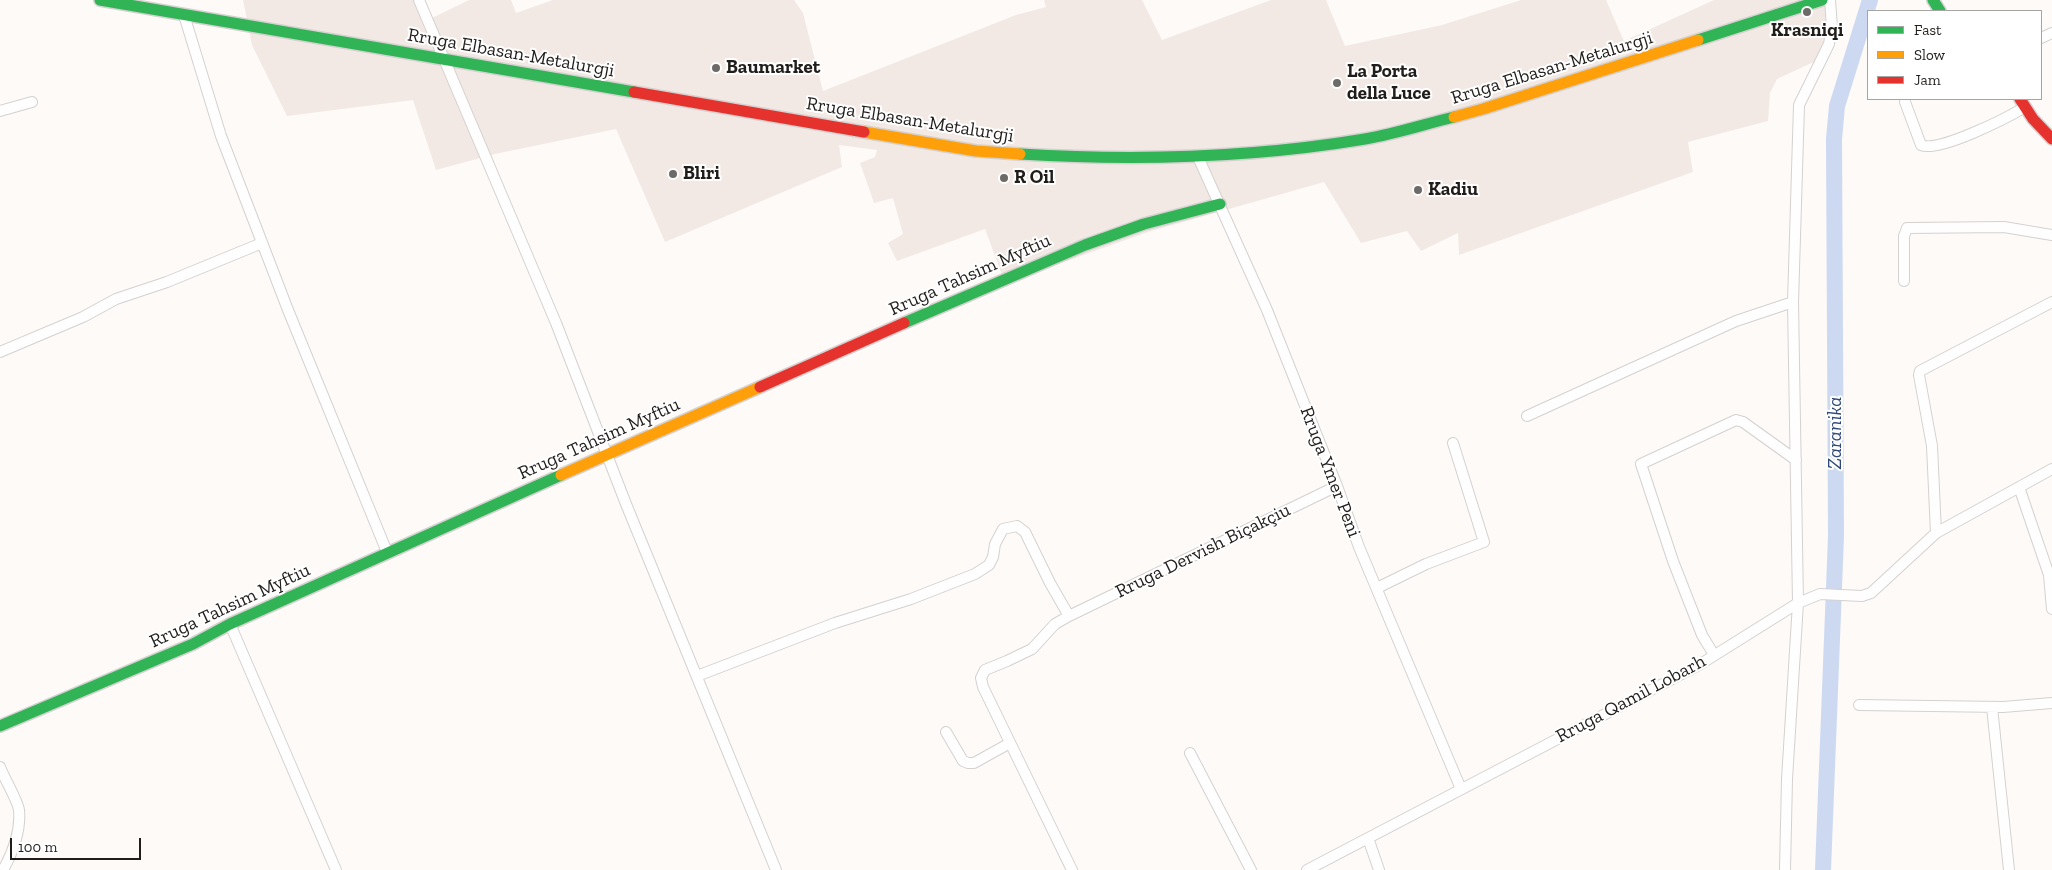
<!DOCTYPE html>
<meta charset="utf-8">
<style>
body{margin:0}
#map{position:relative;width:2052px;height:870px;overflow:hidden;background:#fdfaf8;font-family:"Zilla Slab",serif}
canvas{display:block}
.legend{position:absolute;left:1867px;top:10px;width:175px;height:90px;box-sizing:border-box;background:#fff;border:1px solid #a6a5a4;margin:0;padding:6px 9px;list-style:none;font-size:15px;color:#201d1b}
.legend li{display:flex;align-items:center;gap:10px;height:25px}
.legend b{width:25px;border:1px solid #a6a5a4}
.scale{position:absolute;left:10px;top:838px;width:131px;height:22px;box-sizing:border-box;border:2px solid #201d1b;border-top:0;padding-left:6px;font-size:15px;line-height:18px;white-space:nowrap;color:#201d1b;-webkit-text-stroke:4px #fff;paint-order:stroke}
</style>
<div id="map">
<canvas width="2052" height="870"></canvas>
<ul class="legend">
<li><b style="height:6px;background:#30b455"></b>Fast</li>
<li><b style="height:6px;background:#ff9f0a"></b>Slow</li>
<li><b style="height:6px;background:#e5322d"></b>Jam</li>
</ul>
<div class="scale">100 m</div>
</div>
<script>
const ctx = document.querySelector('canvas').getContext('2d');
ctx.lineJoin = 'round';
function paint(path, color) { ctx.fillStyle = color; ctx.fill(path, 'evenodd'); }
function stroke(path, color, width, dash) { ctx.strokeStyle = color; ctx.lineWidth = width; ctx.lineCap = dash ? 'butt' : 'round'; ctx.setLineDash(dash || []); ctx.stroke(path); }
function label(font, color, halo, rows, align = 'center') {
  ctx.font = font + ' "Zilla Slab",serif'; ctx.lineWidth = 4; ctx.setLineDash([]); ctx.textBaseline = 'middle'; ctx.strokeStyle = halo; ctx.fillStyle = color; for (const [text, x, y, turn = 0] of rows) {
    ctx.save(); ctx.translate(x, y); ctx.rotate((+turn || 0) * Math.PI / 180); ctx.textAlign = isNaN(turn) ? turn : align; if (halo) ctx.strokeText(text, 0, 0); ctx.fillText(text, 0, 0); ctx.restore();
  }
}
paint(new Path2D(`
 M243,0H419L428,20L469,0H511L516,13L553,0H794L803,13L823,91L1016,15L1046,7L1044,0H1142L1162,40L1271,0H1326L1345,46L1442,25L1521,0H1606L1624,41L1714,0H1827L1828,25L1818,60L1777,79L1770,93L1768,121L1688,142L1693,172L1459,255L1458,233L1421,251L1407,231L1361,243L1324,182L1148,232L1005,283L985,229L897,261L888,243L903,234L893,198L874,203L860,163L875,157L877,150L839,145L842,167L665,242L616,129L495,154L436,170L413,100L287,116L252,45Z`), '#f3e9e4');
stroke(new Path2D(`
 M1823,870L1836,536L1834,139L1837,106L1870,0`), '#ccd9f1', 16);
const street = new Path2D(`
 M419,0L556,323L626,504L776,870
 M184,15L221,136L288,310L387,552
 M2041,38L2052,33
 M1905,102L1921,145C1938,153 2007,118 2025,107
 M0,111L32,102
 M1198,157L1267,310L1337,486L1359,547L1461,789
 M1904,281V236L1907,228L2004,227L2052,235
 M0,352L83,317L116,299L167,282L262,243
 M1527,416L1736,321L1793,302
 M2019,487L2049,575L2052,609
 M1936,533L1932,446L1919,375L1920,371L2052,302
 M1377,588L1426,564L1484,542L1453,443
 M230,624L336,870
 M1714,655L1702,635L1673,561L1641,464L1736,420L1743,422L1796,460
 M697,676L835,623L911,599L975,574L989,565L993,557L995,544L1003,529L1017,526L1025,532L1050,583L1069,616
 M1859,705L2003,707L2052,703
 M1992,707L2009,870
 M946,732L963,761L968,763H974L1010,743
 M1190,753L1251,870
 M0,767C4,778 18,801 19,810C21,832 13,852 3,870
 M1368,838L1379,870
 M1072,870L983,687L981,678L985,670L1007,661L1032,649L1055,624L1069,616L1337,486
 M1307,870L1699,665L1798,603L1820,594L1862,596L1871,593L1936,533L2052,469
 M1785,870L1787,779L1798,603L1793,302L1799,105L1829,44L1832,27L1830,0`);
const fast = new Path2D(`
 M100,0L634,92
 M1933,0L1940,11
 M1698,40L1822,0
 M1020,154C1135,161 1251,158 1365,139C1395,134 1425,124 1454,117
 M904,323L1085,245L1144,224L1220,204
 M0,726L193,644L230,624L561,475`);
const slow = new Path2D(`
 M1454,117L1483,109L1698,40
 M864,132L976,151L1020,154
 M561,475L760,387`);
const jam = new Path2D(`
 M634,92L864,132
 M2020,99L2033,119L2052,139
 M760,387L904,323`);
stroke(street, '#d4d1d0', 12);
stroke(fast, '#d4d1d0', 14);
stroke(slow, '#d4d1d0', 14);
stroke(jam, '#d4d1d0', 14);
stroke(street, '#fffefe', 10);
stroke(fast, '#30b455', 11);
stroke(slow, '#ff9f0a', 11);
stroke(jam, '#e5322d', 11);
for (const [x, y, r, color] of [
 [1807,12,5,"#6d6a68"],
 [716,68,5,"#6d6a68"],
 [1337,83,5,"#6d6a68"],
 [673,174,5,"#6d6a68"],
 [1004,178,5,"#6d6a68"],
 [1418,190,5,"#6d6a68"]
]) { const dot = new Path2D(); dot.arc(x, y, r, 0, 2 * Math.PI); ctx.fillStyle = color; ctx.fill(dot); stroke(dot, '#fff', 2); }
label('bold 19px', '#201d1b', '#fff', [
 ["Krasniqi",1807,31,"center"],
 ["Baumarket",726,68],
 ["La Porta",1347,72],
 ["della Luce",1347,94],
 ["Bliri",683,174],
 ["R Oil",1014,178],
 ["Kadiu",1428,190]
], 'left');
label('19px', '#201d1b', '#fff', [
 ["Rruga Elbasan-Metalurgji",511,53,10],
 ["Rruga Elbasan-Metalurgji",1552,68,-17],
 ["Rruga Elbasan-Metalurgji",910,120,9],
 ["Rruga Tahsim Myftiu",970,275,-24],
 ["Rruga Tahsim Myftiu",599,439,-24],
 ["Rruga Ymer Peni",1330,472,69],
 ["Rruga Dervish Biçakçiu",1203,551,-26],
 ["Rruga Tahsim Myftiu",230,606,-25],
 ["Rruga Qamil Lobarh",1631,699,-28]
]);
label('italic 20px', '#304978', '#fff', [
 ["Zaranika",1835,433,-90]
]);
</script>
